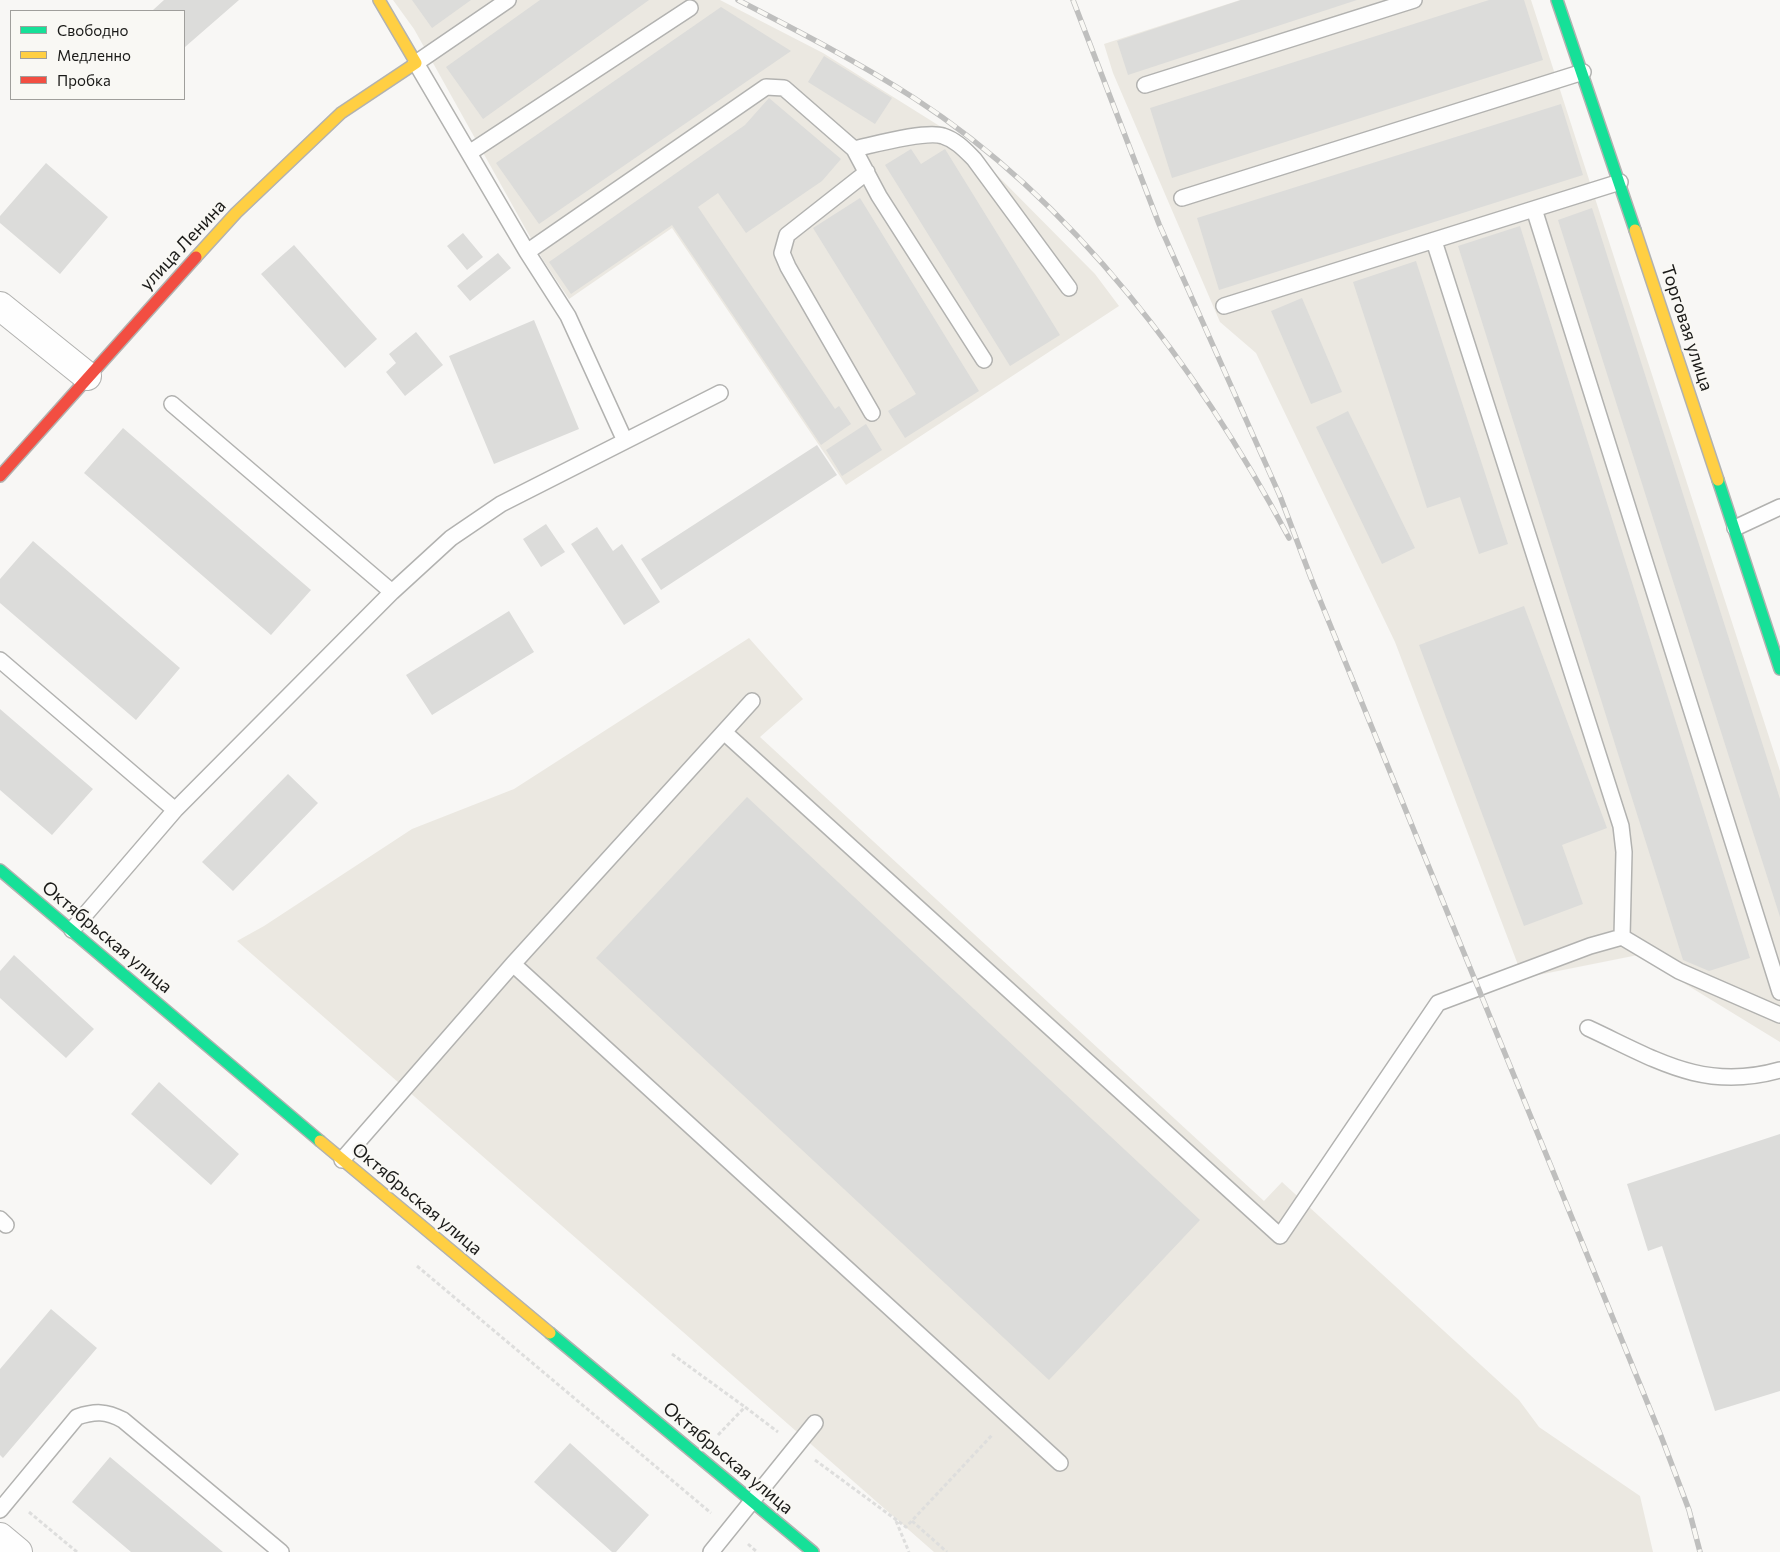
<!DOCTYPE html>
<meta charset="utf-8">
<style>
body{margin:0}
#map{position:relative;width:1780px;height:1552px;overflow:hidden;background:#f8f7f5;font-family:Commissioner,sans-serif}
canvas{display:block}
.legend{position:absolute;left:10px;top:10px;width:175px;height:90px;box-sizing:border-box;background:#f9f8f4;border:1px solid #a09f9c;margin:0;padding:6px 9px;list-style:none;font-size:15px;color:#1a1a18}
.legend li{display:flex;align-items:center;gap:10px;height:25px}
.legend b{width:25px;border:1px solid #a09f9c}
</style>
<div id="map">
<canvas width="1780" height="1552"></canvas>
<ul class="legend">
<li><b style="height:6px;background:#16e098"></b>Свободно</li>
<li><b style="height:6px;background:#ffcf43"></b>Медленно</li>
<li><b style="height:6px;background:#f24e42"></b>Пробка</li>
</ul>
</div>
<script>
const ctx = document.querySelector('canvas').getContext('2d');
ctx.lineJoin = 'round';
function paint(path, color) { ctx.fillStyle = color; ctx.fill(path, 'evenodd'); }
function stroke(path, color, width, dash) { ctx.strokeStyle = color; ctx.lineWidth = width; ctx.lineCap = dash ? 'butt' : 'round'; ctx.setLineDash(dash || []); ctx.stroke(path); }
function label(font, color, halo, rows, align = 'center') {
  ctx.font = font + ' Commissioner,sans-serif'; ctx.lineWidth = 4.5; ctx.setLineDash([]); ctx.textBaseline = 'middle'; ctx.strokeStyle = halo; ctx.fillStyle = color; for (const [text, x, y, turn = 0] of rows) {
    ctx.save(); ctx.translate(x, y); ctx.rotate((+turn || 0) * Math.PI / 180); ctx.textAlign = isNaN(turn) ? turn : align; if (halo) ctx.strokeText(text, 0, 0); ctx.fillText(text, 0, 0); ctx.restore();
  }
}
paint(new Path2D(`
 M393,0H720L823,53L946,130L989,167L1095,274L1119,306L846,485L672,228L569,299L543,260L414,29Z
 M1240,0H1531L1780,771V1042L1638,955L1523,978L1395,642L1256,353L1220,322L1113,73L1104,44Z
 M749,638L803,699L760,737L1264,1201L1282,1182L1519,1400L1539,1427L1640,1496L1653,1552H934L237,941L264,926L412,829L514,789Z`), '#ebe8e1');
paint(new Path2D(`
 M164,0H239L185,47L184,11L153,10Z
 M412,0H471L432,28Z
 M540,0H649L483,119L446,67Z
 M1241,0H1357L1128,75L1117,41Z
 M1489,0H1524L1543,60L1172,178L1150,108Z
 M721,7L791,51L539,224L496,163Z
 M824,56L892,98L875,124L808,82Z
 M769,98L841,159L822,181L746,233L718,193L698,207L835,409L839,406L851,424L821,445L672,225L571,294L549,262L745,125Z
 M1561,104L1583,175L1219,290L1197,218Z
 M911,149L921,164L945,149L1060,335L1010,366L885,165Z
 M46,163L108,217L60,274L0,223V216Z
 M860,198L979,391L905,438L888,411L916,394L813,228Z
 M1592,208L1780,799V917L1558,220Z
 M1520,226L1750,958L1709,971L1683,960L1458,246Z
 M463,233L483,257L467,270L447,246Z
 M294,245L377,339L345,368L261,274Z
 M498,253L511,268L470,301L457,286Z
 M1416,261L1508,544L1479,554L1460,497L1427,508L1353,282Z
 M1302,298L1342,392L1311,404L1271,311Z
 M534,320L579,429L494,464L449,356Z
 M416,332L443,365L405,396L386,372L396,363L389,354Z
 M1348,411L1415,548L1382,564L1316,427Z
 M866,424L882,450L842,476L826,450Z
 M123,428L311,590L271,635L84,473Z
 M817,445L837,475L661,590L641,559Z
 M546,524L565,552L541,567L523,539Z
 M597,527L613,551L622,544L660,602L624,625L571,544Z
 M33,541L180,668L136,720L0,603V579Z
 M1524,606L1607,828L1562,845L1583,904L1524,926L1419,645Z
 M509,611L534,652L432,715L406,675Z
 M0,709L93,789L52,835L0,790Z
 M288,774L318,803L233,891L202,862Z
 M747,797L1200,1220L1049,1380L596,958Z
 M14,955L94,1029L66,1058L0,998V971Z
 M159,1082L239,1154L211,1185L131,1114Z
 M1780,1134V1391L1715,1411L1662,1246L1648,1251L1627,1184Z
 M51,1309L97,1348L3,1458L0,1455V1369Z
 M570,1443L649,1515L616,1552H612L534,1482Z
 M110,1457L223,1552H131L72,1502Z`), '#dcdcda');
const lane = new Path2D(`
 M508,0L416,63L527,252L568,316L625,441
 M1145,85L1414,0
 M854,149C873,145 926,130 943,136C956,140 965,150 974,159L1069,288
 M469,153L690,8
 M867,172L787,235L782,253L788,267L872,413
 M1182,198L1583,72
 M1534,209L1780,992
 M1434,241L1621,826L1624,852L1622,937
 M527,252L766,87L784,88L854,149L879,196L984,360
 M1224,306L1620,182
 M172,404L392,592
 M1735,528L1780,507
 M0,660L175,810
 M724,732L1280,1236L1438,1003L1590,946L1622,937L1679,971L1780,1015
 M72,930L175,810L392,592L451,538L501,504L720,393
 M513,964L1060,1463
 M1588,1028C1655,1059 1703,1092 1780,1070
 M342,1160L513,964L752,701
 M0,1219L6,1225
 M0,1510L77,1417C95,1411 106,1411 123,1420L281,1552
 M711,1552L815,1423`);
const street = new Path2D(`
 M0,306L87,376
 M0,1537L18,1552`);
const fast = new Path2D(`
 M1557,0L1635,230
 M1718,480L1780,669
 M0,870L320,1141
 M550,1333L813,1552`);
const slow = new Path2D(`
 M1635,230L1718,480
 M196,257L236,213L341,113L416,63L379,0
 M320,1141L550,1333`);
const jam = new Path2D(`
 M0,476L196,257`);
stroke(lane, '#b2b2b0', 18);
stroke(street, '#b2b2b0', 30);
stroke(fast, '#b2b2b0', 14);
stroke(slow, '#b2b2b0', 14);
stroke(jam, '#b2b2b0', 14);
stroke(new Path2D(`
 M417,1266L711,1513
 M672,1354L745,1407
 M718,1435L745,1407L778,1432
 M815,1460L906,1527L993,1434
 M29,1512L77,1552
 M896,1521L909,1552
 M912,1521L947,1552
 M748,1544L757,1552`), '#dededd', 3, [4, 2.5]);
stroke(lane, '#fefefe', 15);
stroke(street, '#fefefe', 28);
stroke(fast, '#16e098', 11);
stroke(slow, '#ffcf43', 11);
stroke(jam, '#f24e42', 11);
const rail = new Path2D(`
 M738,0C798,31 858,62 914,98C1075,202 1200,371 1289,538
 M1073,0L1159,224L1280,496L1311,578L1661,1436L1689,1510L1700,1552`);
stroke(rail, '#bfbfbe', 5.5);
stroke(rail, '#f9f8f4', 4, [11]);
label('18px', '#1a1a18', '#f9f8f4', [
 ["улица Ленина",183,245,-47],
 ["Торговая улица",1687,328,72],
 ["Октябрьская улица",107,937,40],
 ["Октябрьская улица",417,1199,40],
 ["Октябрьская улица",728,1458,40]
]);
</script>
